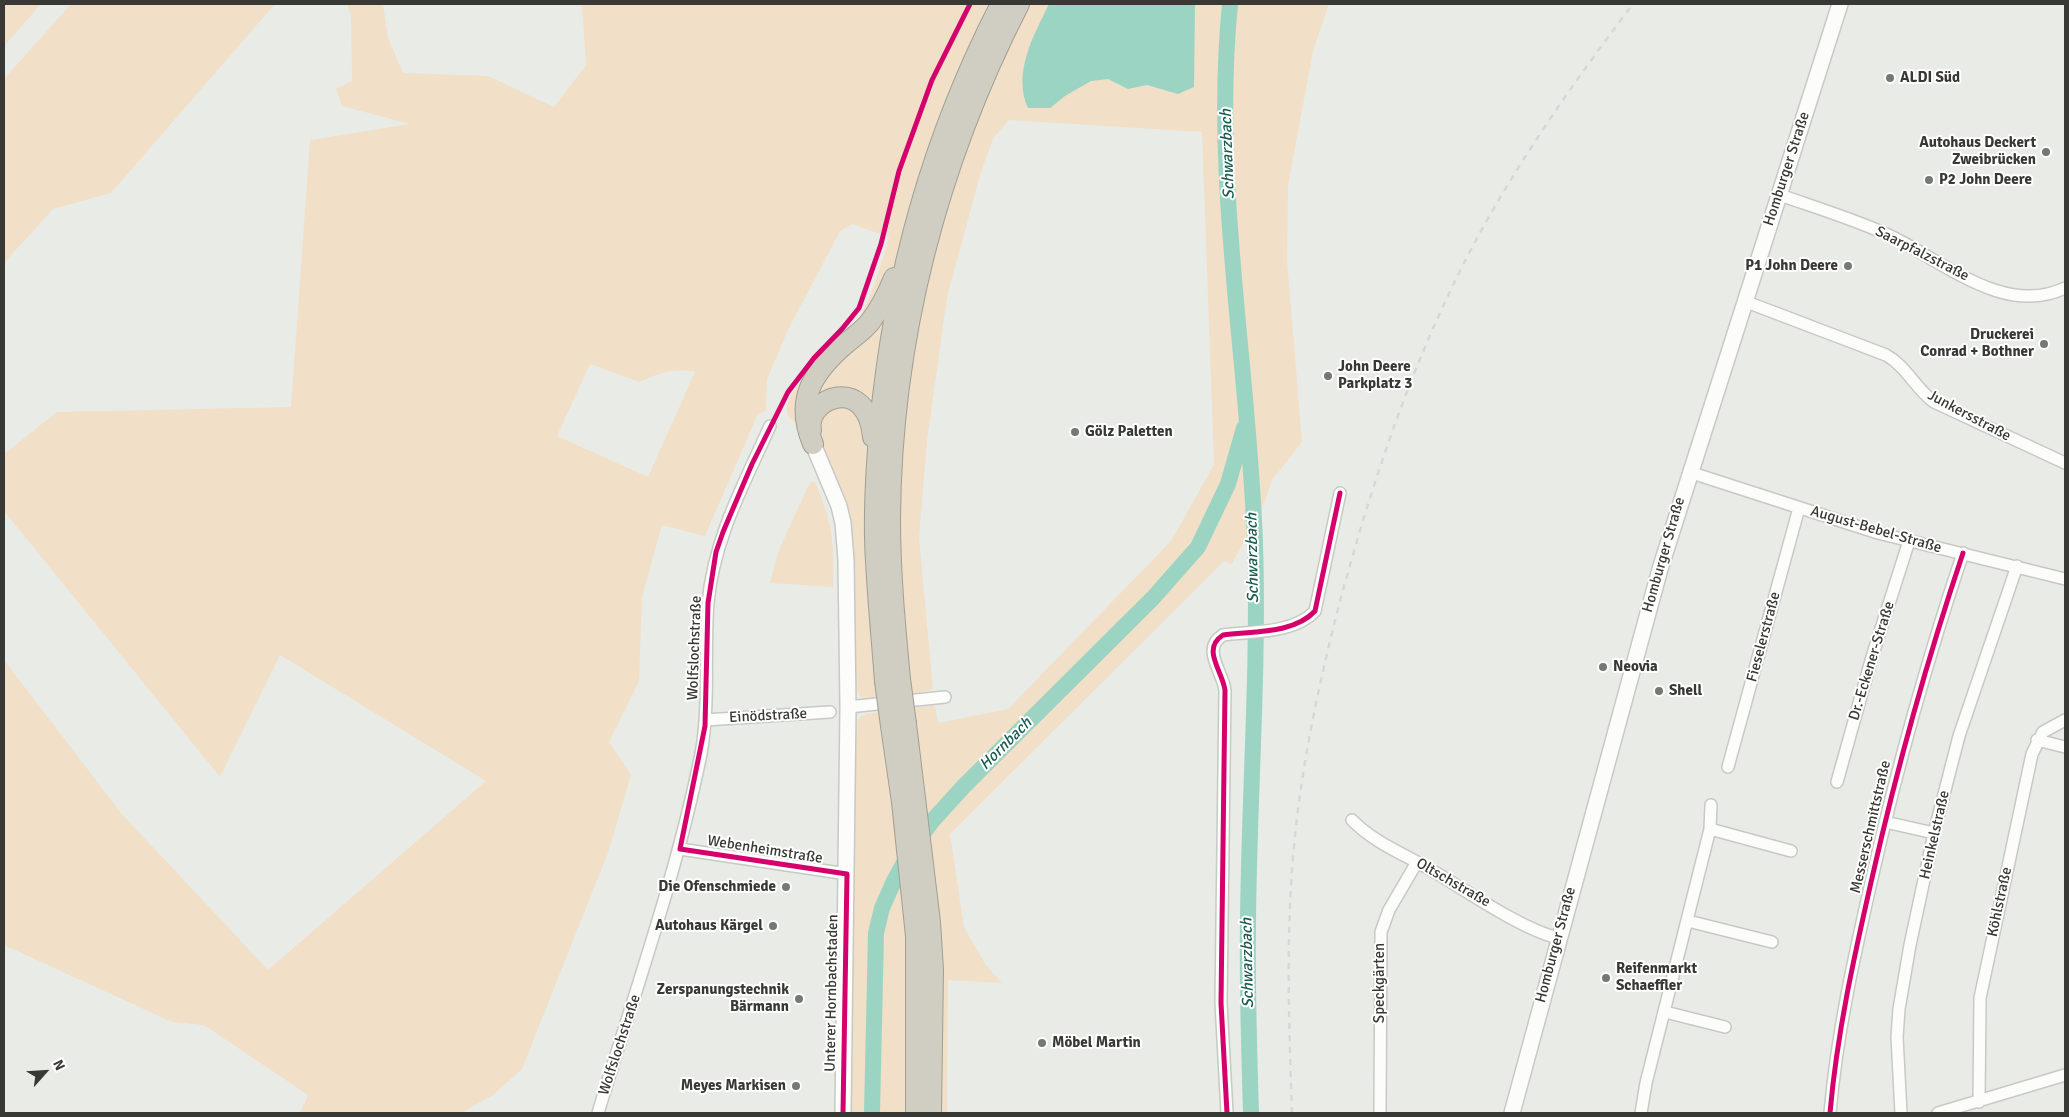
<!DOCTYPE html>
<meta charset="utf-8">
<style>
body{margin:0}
#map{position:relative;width:2069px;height:1117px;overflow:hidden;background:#e9ece6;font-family:Signika,sans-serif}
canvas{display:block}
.frame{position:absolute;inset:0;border:5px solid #383935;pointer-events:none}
.north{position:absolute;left:20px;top:1047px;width:50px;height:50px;-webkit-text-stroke:4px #fff;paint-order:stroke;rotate:64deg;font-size:14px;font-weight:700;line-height:20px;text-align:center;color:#383935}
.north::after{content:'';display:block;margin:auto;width:18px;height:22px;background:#383935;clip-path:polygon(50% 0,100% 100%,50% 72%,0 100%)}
</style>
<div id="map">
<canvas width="2069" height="1117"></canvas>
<div class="frame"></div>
<div class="north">N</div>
</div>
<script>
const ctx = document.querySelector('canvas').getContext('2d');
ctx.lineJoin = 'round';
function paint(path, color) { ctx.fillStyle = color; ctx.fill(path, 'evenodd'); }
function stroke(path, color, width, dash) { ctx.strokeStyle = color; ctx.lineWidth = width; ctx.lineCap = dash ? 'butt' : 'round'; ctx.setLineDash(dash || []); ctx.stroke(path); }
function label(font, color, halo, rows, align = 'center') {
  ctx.font = font + ' Signika,sans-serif'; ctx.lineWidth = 4; ctx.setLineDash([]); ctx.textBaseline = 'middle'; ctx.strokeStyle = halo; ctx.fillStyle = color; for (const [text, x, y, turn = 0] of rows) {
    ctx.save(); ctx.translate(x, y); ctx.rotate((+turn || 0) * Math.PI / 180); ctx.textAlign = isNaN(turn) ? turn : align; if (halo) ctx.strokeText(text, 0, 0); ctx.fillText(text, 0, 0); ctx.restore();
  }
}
paint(new Path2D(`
 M4,4H41L4,46Z
 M71,4H275L111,193L53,209L4,263V79Z
 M347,4H383L388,38L403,73L488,76L554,107L586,65L582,4H1329L1313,51L1288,186L1287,260L1302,442L1272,480L1265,501L1232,564L1224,561L950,834L964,927L985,964L1002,983L948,980L947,1113H850L856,724L859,718L866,714L935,705L938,723L1008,709L1171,541L1214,465L1202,132L1009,120L993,139L981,172L947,297L927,441L919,538L933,689L911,695L866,700L860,697L856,688L851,531L836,524L830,501L796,423C793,421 789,418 788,415C777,392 849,335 860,316C874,292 881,264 889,237L852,224L840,231L789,328L767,379L766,411L758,414L705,536L662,525L642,597L639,681L609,742L631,775L609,850L522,1069L493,1095L461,1113H300L308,1095L204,1025L172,1022L4,945V660L121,813L268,970L486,781L280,655L220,777L4,511V454L57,412L291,407L310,140L410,124L342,106L336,89L352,81L351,16ZM590,364L640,382C659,373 674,367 695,372L648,477L557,436Z
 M810,482H815C833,523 834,543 833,587L770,583L778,552Z`), '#f1dfc8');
paint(new Path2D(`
 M1049,4H1195L1194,87L1178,94L1147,85L1128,89L1108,79L1091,81L1065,96L1050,108H1028C1012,73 1034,35 1049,4Z`), '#9bd4c3');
stroke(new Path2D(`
 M1230,4C1212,184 1249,364 1255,544C1259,670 1249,797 1248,923C1247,987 1249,1050 1251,1113
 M872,1113L876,933L882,908L894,881L912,848L934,819L964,786L1153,598L1198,547L1228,484L1244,428`), '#9bd4c3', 16);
const street = new Path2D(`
 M1780,195C1814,207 1850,218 1884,233C1939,257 2002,318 2065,288
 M1744,301L1886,355C1906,366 1916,389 1934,402L2065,463
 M1689,472L1878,533L2065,579
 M848,707L945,697
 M705,720L830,712
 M2037,740L2065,747
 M1728,767L1799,508
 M1837,782L1872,657L1909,541
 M1352,820C1374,843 1406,855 1433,871C1467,891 1521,929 1558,938
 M1885,822L1934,833
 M1710,829L1791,851
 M680,849L847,874
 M1688,921L1772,942
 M1665,1012L1725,1027
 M1979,1102L1980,998L2032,754L2043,732L2065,720
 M598,1113C634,994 676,877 701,754C710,704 704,653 708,603C714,538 744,484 770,426
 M1227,1113L1221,1003L1225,690C1222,670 1201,649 1223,635C1252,631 1294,634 1315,611L1340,493
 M1380,1113L1381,932L1389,910L1417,862
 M1641,1113L1646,1083L1710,829L1711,805
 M1830,1113C1837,1033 1854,957 1872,878C1897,768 1927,660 1963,553
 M1901,1113L1897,1037L1899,1009L1910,945L1934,833L1959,736L2017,566
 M1938,1113L2065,1075`);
const secondary = new Path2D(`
 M813,444L839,506L843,523L846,560L848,707L843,1113
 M1512,1113L1660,569L1840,4`);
const highway = new Path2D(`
 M811,430C805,398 867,373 873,437
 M813,444C795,401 811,374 844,345C853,337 863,331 870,322C880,309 888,293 894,278
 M900,679C895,626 890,573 890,520C891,340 937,164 1019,4
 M885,681C882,641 878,601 876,561C873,516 876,470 880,425C894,275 932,138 1001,4
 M906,724L930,922L933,970L931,1113
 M891,726L902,802L916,936V1113`);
stroke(street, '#c7c9c4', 14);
stroke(secondary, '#c7c9c4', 18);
stroke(highway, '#a09f92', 22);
stroke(street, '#fcfcfb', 11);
stroke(secondary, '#fcfcfb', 15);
stroke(highway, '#d0cdc2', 20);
stroke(new Path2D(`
 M1292,1113C1289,1028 1286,942 1293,857C1300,772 1318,687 1339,605C1369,493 1405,383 1456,279C1504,181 1567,91 1633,4`), '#d7d8d6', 2.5, [6, 6]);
const highwayBridge = new Path2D(`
 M900,679L906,724
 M885,681L891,726`);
stroke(highwayBridge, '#a09f92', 22, []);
stroke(highwayBridge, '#d0cdc2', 20);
stroke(new Path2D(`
 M843,1113L847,874L680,849L705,726L708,603L716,552L723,532L752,464L788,392L814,358L842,329L859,308L881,244L899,171L932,80L970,4
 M1227,1113L1221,1003L1225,690C1222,670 1201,649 1223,635C1252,631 1294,634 1315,611L1340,493
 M1830,1113C1837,1033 1854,957 1872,878C1897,768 1927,660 1963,553`), '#d6006c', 5);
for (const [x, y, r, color] of [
 [1890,78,5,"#767873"],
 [2046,152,5,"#767873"],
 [1929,180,5,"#767873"],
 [1848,266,5,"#767873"],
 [2044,344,5,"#767873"],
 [1328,376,5,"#767873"],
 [1075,432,5,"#767873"],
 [1603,667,5,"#767873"],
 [1659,691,5,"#767873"],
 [786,887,5,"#767873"],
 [773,926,5,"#767873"],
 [1606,978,5,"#767873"],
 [799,999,5,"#767873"],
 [1042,1043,5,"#767873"],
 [796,1086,5,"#767873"]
]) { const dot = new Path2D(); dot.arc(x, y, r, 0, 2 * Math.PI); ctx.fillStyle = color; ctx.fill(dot); stroke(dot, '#fff', 2); }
label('bold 15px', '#383935', '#fff', [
 ["ALDI Süd",1900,78],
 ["Autohaus Deckert",2036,143,"right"],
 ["Zweibrücken",2036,160,"right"],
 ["P2 John Deere",1939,180],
 ["P1 John Deere",1838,266,"right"],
 ["Druckerei",2034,335,"right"],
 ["Conrad + Bothner",2034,352,"right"],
 ["John Deere",1338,367],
 ["Parkplatz 3",1338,384],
 ["Gölz Paletten",1085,432],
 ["Neovia",1613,667],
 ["Shell",1669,691],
 ["Die Ofenschmiede",776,887,"right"],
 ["Autohaus Kärgel",763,926,"right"],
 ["Reifenmarkt",1616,969],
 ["Schaeffler",1616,986],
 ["Zerspanungstechnik",789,990,"right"],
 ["Bärmann",789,1007,"right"],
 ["Möbel Martin",1052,1043],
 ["Meyes Markisen",786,1086,"right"]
], 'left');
label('15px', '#383935', '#fff', [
 ["Homburger Straße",1787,169,-72],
 ["Saarpfalzstraße",1922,254,27],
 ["Junkersstraße",1969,416,28],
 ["August-Bebel-Straße",1876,530,16],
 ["Homburger Straße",1664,555,-74],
 ["Fieselerstraße",1764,637,-75],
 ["Wolfslochstraße",695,648,-88],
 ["Dr.-Eckener-Straße",1872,661,-73],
 ["Einödstraße",768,716,-3],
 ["Messerschmittstraße",1871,827,-77],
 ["Heinkelstraße",1935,835,-77],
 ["Webenheimstraße",765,850,9],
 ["Oltschstraße",1453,883,30],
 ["Köhlstraße",2000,902,-78],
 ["Homburger Straße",1556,945,-75],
 ["Speckgärten",1380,983,-90],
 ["Unterer Hornbachstaden",832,993,-89],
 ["Wolfslochstraße",620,1045,-72]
]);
label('italic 16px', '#1a5c4d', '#fff', [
 ["Schwarzbach",1228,154,-92],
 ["Schwarzbach",1253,558,-91],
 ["Hornbach",1006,744,-45],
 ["Schwarzbach",1248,963,-91]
]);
</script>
